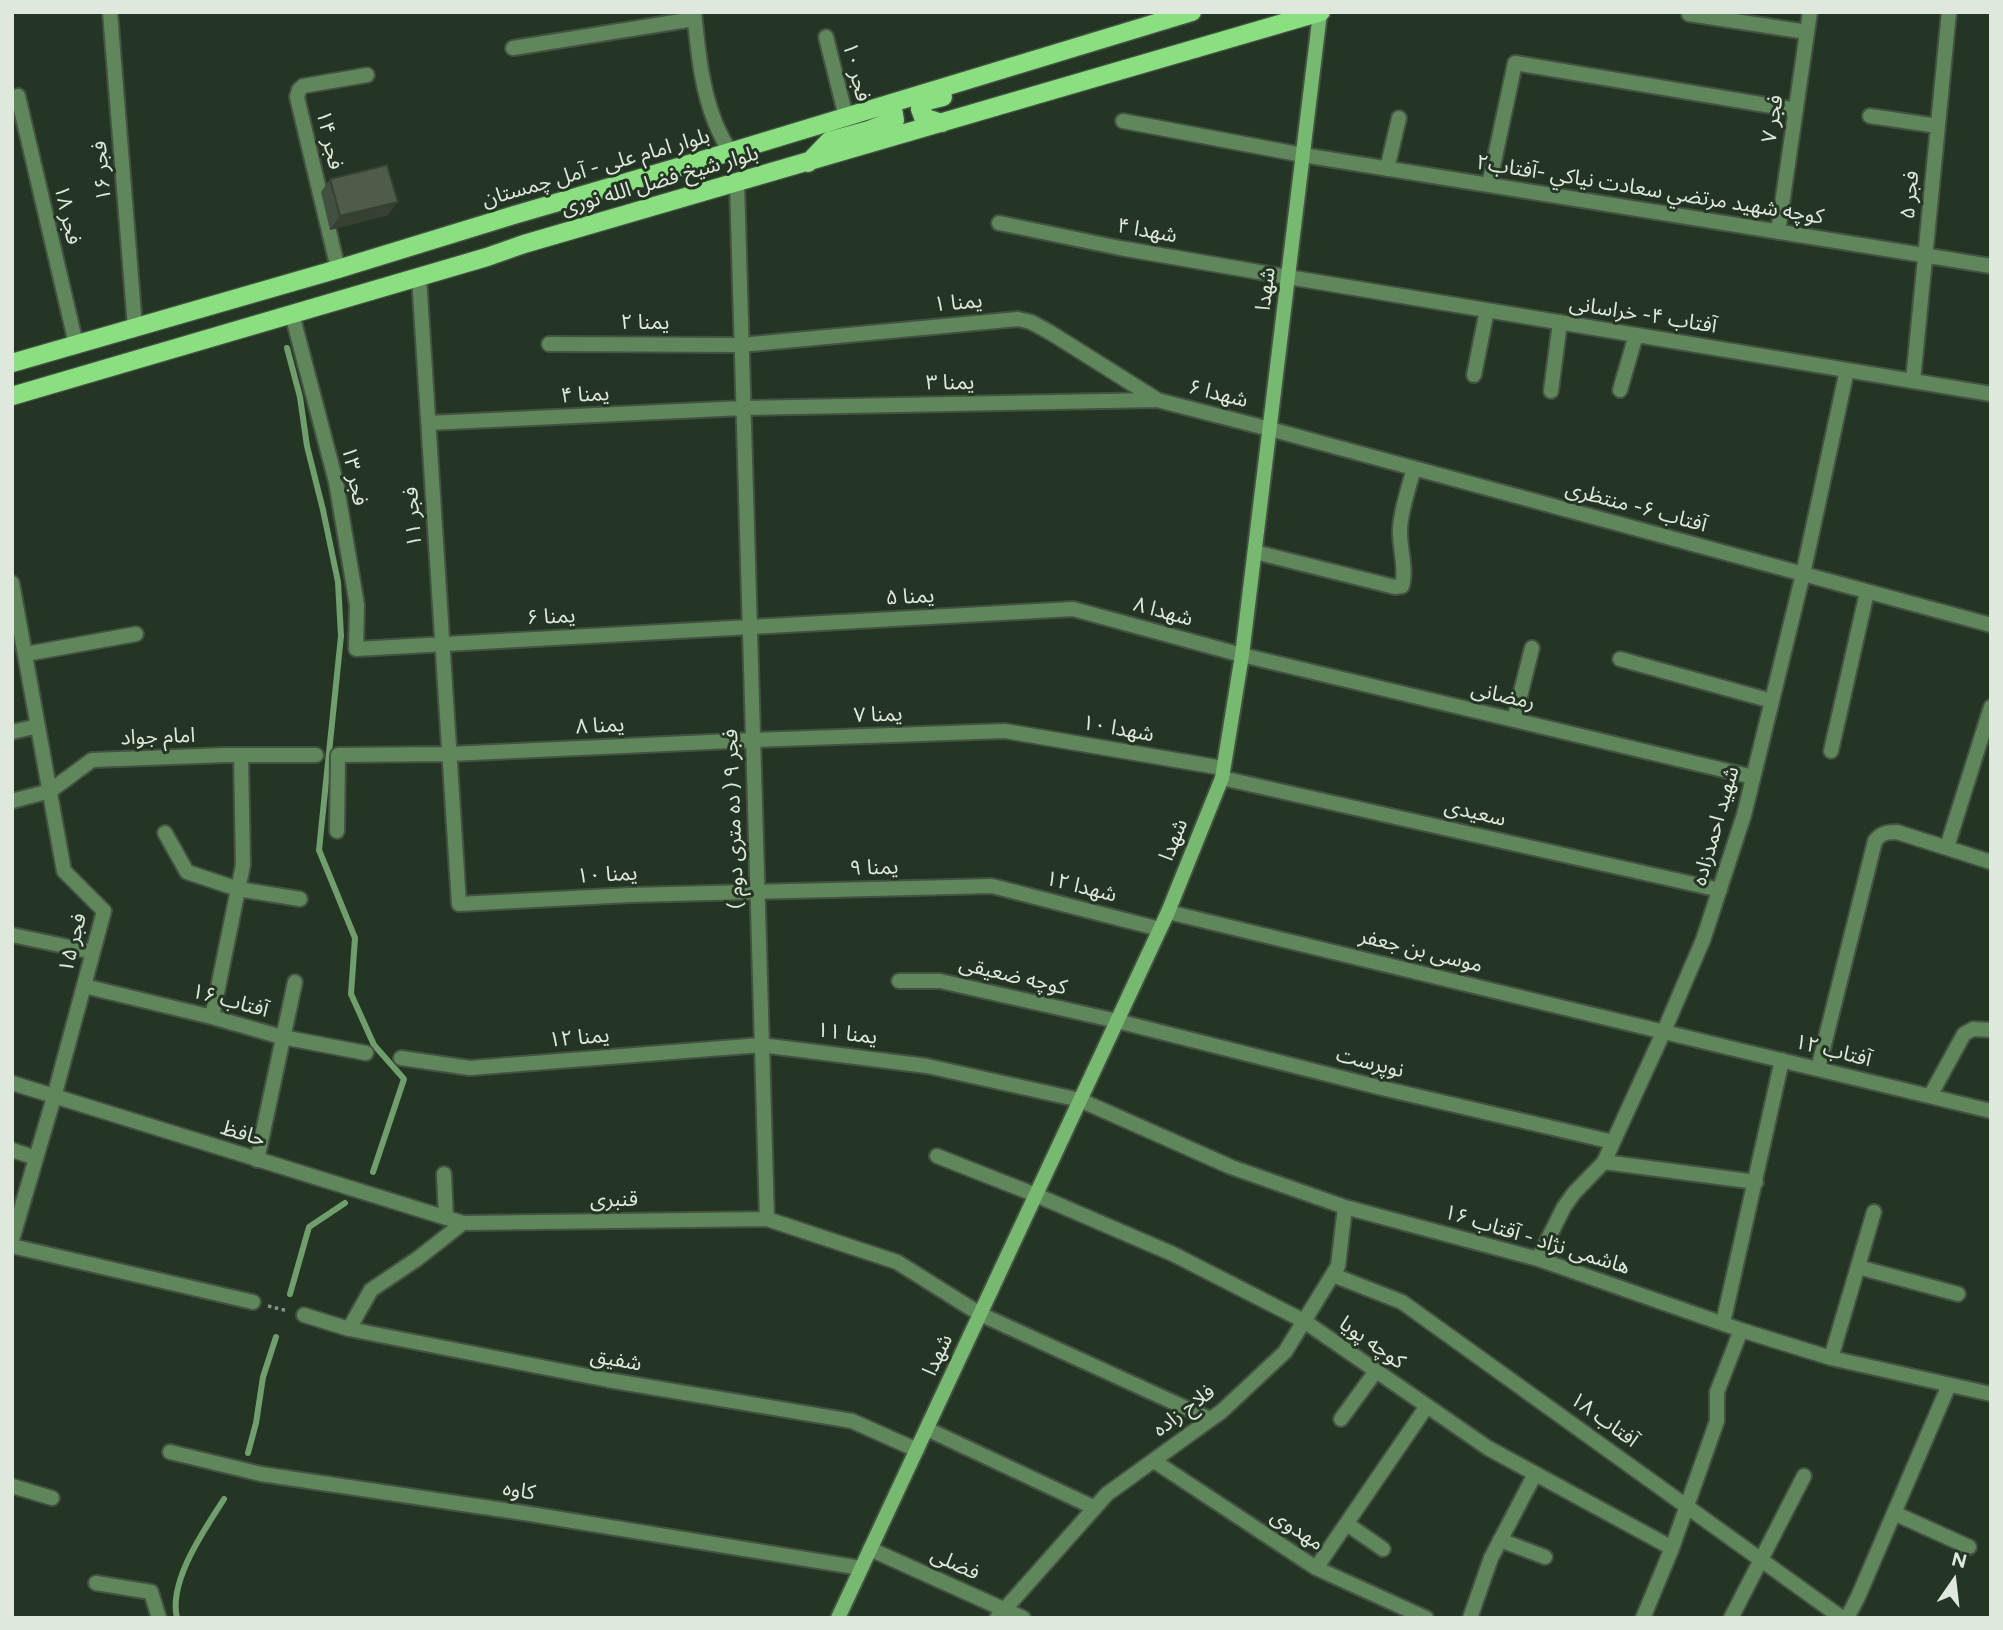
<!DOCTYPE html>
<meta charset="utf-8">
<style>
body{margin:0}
#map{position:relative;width:2003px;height:1630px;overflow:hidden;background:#253524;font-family:Figtree,sans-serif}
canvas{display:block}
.frame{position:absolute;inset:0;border:14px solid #dee8dd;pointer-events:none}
.north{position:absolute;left:1919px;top:1546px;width:70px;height:70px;-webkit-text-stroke:5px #253524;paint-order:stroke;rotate:14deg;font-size:19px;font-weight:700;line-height:28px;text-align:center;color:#dee8dd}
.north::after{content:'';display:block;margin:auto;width:24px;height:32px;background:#dee8dd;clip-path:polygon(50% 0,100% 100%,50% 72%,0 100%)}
</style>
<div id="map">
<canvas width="2003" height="1630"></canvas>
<div class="frame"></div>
<div class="north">N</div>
</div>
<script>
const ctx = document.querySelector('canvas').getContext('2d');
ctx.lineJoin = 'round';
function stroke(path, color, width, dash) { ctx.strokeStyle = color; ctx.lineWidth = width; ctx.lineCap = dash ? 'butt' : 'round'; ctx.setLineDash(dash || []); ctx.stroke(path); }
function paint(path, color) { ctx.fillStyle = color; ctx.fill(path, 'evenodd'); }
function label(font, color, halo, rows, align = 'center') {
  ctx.font = font + ' Figtree,"Noto Sans Arabic",sans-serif'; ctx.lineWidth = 6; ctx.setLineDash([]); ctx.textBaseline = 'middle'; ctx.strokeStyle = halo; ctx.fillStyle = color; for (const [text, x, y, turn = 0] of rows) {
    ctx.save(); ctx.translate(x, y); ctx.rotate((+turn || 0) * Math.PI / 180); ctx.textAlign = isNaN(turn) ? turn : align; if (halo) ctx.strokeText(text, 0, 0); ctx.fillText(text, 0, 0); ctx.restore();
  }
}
stroke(new Path2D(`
 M287,348L300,397L307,446L323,510L338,582L341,636L319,850L355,938L351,994L374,1045L404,1079L373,1172
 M290,1294L309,1227L345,1203
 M248,1453L256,1423L263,1377L276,1337
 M177,1618C168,1581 205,1529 224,1499`), '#709e6c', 6);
const minor = new Path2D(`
 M110,12L135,327
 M694,12C698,49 701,87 715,122C719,133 725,143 730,152
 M1689,14L1807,32
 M826,37L846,117
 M513,48L694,19
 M18,96L76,344
 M1870,116L1938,126
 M1123,121L1303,155L1991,266
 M1387,169L1399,118
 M737,183L767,1219
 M1489,185L1515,63L1796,110
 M999,223L1120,248L1288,277L1991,394
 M1778,232L1810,12
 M338,269L297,97L299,90L303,86L367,75
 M419,277L459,904L630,895L992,886L1160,929
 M292,314L336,482L357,605L356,649L1073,609L1242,655L1753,777
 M549,344L741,345L1018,319L1031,322L1051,333L1156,399
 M1474,375L1487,310
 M1913,381L1949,12
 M1620,390L1636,335
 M1551,391L1560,322
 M429,423L743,408L1157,400L1270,429L1991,625
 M1255,552L1395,587L1402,586C1407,568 1399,547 1400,529C1401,509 1409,487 1414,468
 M12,583L64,871L104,911L54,1097L12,1240
 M26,654L136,634
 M1620,659L1772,701
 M1514,720L1532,648
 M12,732L38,726
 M1831,751L1867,592
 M1222,778L1720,890
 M12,801L50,791L92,760L226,755H316
 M337,831L338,755L450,754L753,740L1005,731L1223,768
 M165,833L187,872L238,889L300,899
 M1947,847L1991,707
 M1168,912L1991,1111
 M12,935L93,952
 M899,981H940L1117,1021L1382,1088L1613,1142
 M84,986L212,1017L282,1037L366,1053
 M212,1017L243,865L241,755
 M401,1058L470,1068L761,1045L927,1066L1080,1100L1231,1167L1345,1207L1538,1259L1741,1330L1831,1358L1991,1394
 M1818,1069L1875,841C1881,833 1887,832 1897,832L1991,862
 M12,1083L463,1223L767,1219L897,1262L980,1314L1210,1419
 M1930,1096L1964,1034L1973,1029L1991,1030
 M12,1150L36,1158
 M937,1156L1036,1195L1173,1254L1304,1321L1488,1448L1672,1548
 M257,1160L295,982
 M1604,1162L1756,1182
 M444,1174L446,1218
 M12,1246L253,1302
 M1538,1259L1564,1207L1574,1193L1604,1162L1664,1031L1703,940L1744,815L1803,574L1847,370
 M1858,1267L1958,1294
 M1333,1275L1402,1302L1842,1618
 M304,1315L349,1329L608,1380L852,1421L917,1450
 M1723,1323L1782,1060
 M349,1329L371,1290L417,1259L463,1223
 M1831,1358L1874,1212
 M1341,1419L1376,1371
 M927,1429L1095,1508
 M170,1452L261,1474L524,1513L861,1568
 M1154,1461L1316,1568L1426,1618
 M12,1486L52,1498
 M1894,1513L1969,1547
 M1347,1524L1383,1549
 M1500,1540L1545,1557
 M870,1549L1023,1618
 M1316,1568L1427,1406
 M96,1583L151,1592L159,1618
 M997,1618L1107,1494L1222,1411L1285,1352L1338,1266L1345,1207
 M1470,1618L1491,1558L1535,1474
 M1643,1618L1672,1548L1717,1421V1392L1741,1330
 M1731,1618L1804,1476
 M1847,1618L1858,1597L1949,1385`);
const secondary = new Path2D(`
 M838,1618L1168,912L1222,778L1242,655L1320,13`);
const primary = new Path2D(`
 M942,123L923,117L920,109L927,101L943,97
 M808,163L829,141L869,130L895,120L893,109L883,106
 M12,363L338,269L514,215L730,152L1192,12
 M12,396L487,257L524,244L1321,12`);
stroke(minor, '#435242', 18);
stroke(secondary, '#435242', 18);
stroke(primary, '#435242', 21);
stroke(new Path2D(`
 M268,1306L288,1311`), '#859284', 3.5, [3.5, 3.5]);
stroke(minor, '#5f875b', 14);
stroke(secondary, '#78b971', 14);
stroke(primary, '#8adf81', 18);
paint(new Path2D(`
 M330,179L388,215L330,230L321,192Z`), '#425040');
paint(new Path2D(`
 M398,202L388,215L330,230L340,216Z`), '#364134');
const building = new Path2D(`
 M387,165L398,202L340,216L330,179Z`);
paint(building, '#4d5d4a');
stroke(building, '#364134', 2);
label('21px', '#dee8dd', '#253524', [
 ["فجر ۱۰",856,72,76],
 ["فجر ۷",1773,119,-81],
 ["فجر ۱۴",329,140,77],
 ["بلوار امام علی - آمل چمستان",596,168,-16],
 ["فجر ۱۶",102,171,-95],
 ["بلوار شیخ فضل الله نوری",660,181,-16],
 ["كوچه شهيد مرتضي سعادت نياكي -آفتاب۲",1650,190,9],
 ["فجر ۵",1910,195,-85],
 ["فجر ۱۸",67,215,77],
 ["شهدا ۴",1147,231,10],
 ["شهدا",1266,289,-83],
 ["یمنا ۱",958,303,-5],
 ["آفتاب ۴- خراسانی",1643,315,9],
 ["یمنا ۲",645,323],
 ["یمنا ۳",950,383,-1],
 ["شهدا ۶",1218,394,14],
 ["یمنا ۴",585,395,-3],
 ["فجر ۱۳",354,476,78],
 ["آفتاب ۶- منتظری",1636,507,15],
 ["فجر ۱۱",413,517,-94],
 ["یمنا ۵",910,597,-3],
 ["شهدا ۸",1163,612,15],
 ["یمنا ۶",551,617,-3],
 ["رمضانی",1503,696,13],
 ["یمنا ۷",878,715,-2],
 ["یمنا ۸",600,726,-3],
 ["شهدا ۱۰",1118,729,10],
 ["امام جواد",158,737,-2],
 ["سعیدی",1475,813,13],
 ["فجر ۹ ( ده متری دوم )",734,819,-92],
 ["شهید احمدزاده",1716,826,-74],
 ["شهدا",1174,840,-68],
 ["یمنا ۹",874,868,-2],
 ["یمنا ۱۰",607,875,-3],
 ["شهدا ۱۲",1081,887,14],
 ["فجر ۱۵",73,943,-76],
 ["موسی بن جعفر",1421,951,14],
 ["کوچه ضعیقی",1013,976,13],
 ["آفتاب ۱۶",230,1001,15],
 ["یمنا ۱۱",847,1034,7],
 ["یمنا ۱۲",579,1038,-5],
 ["آفتاب ۱۲",1833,1051,14],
 ["نوپرست",1370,1063,14],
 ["حافظ",243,1134,17],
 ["قنبری",614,1200,-1],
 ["هاشمی نژاد - آقتاب ۱۶",1537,1240,17],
 ["کوچه پویا",1372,1343,35],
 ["شهدا",938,1355,-65],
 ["شفیق",616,1360,10],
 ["فلاح زاده",1184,1411,-37],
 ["آفتاب ۱۸",1604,1420,36],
 ["کاوه",519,1491,9],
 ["مهدوی",1297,1530,33],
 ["فضلی",955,1564,24]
]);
</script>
